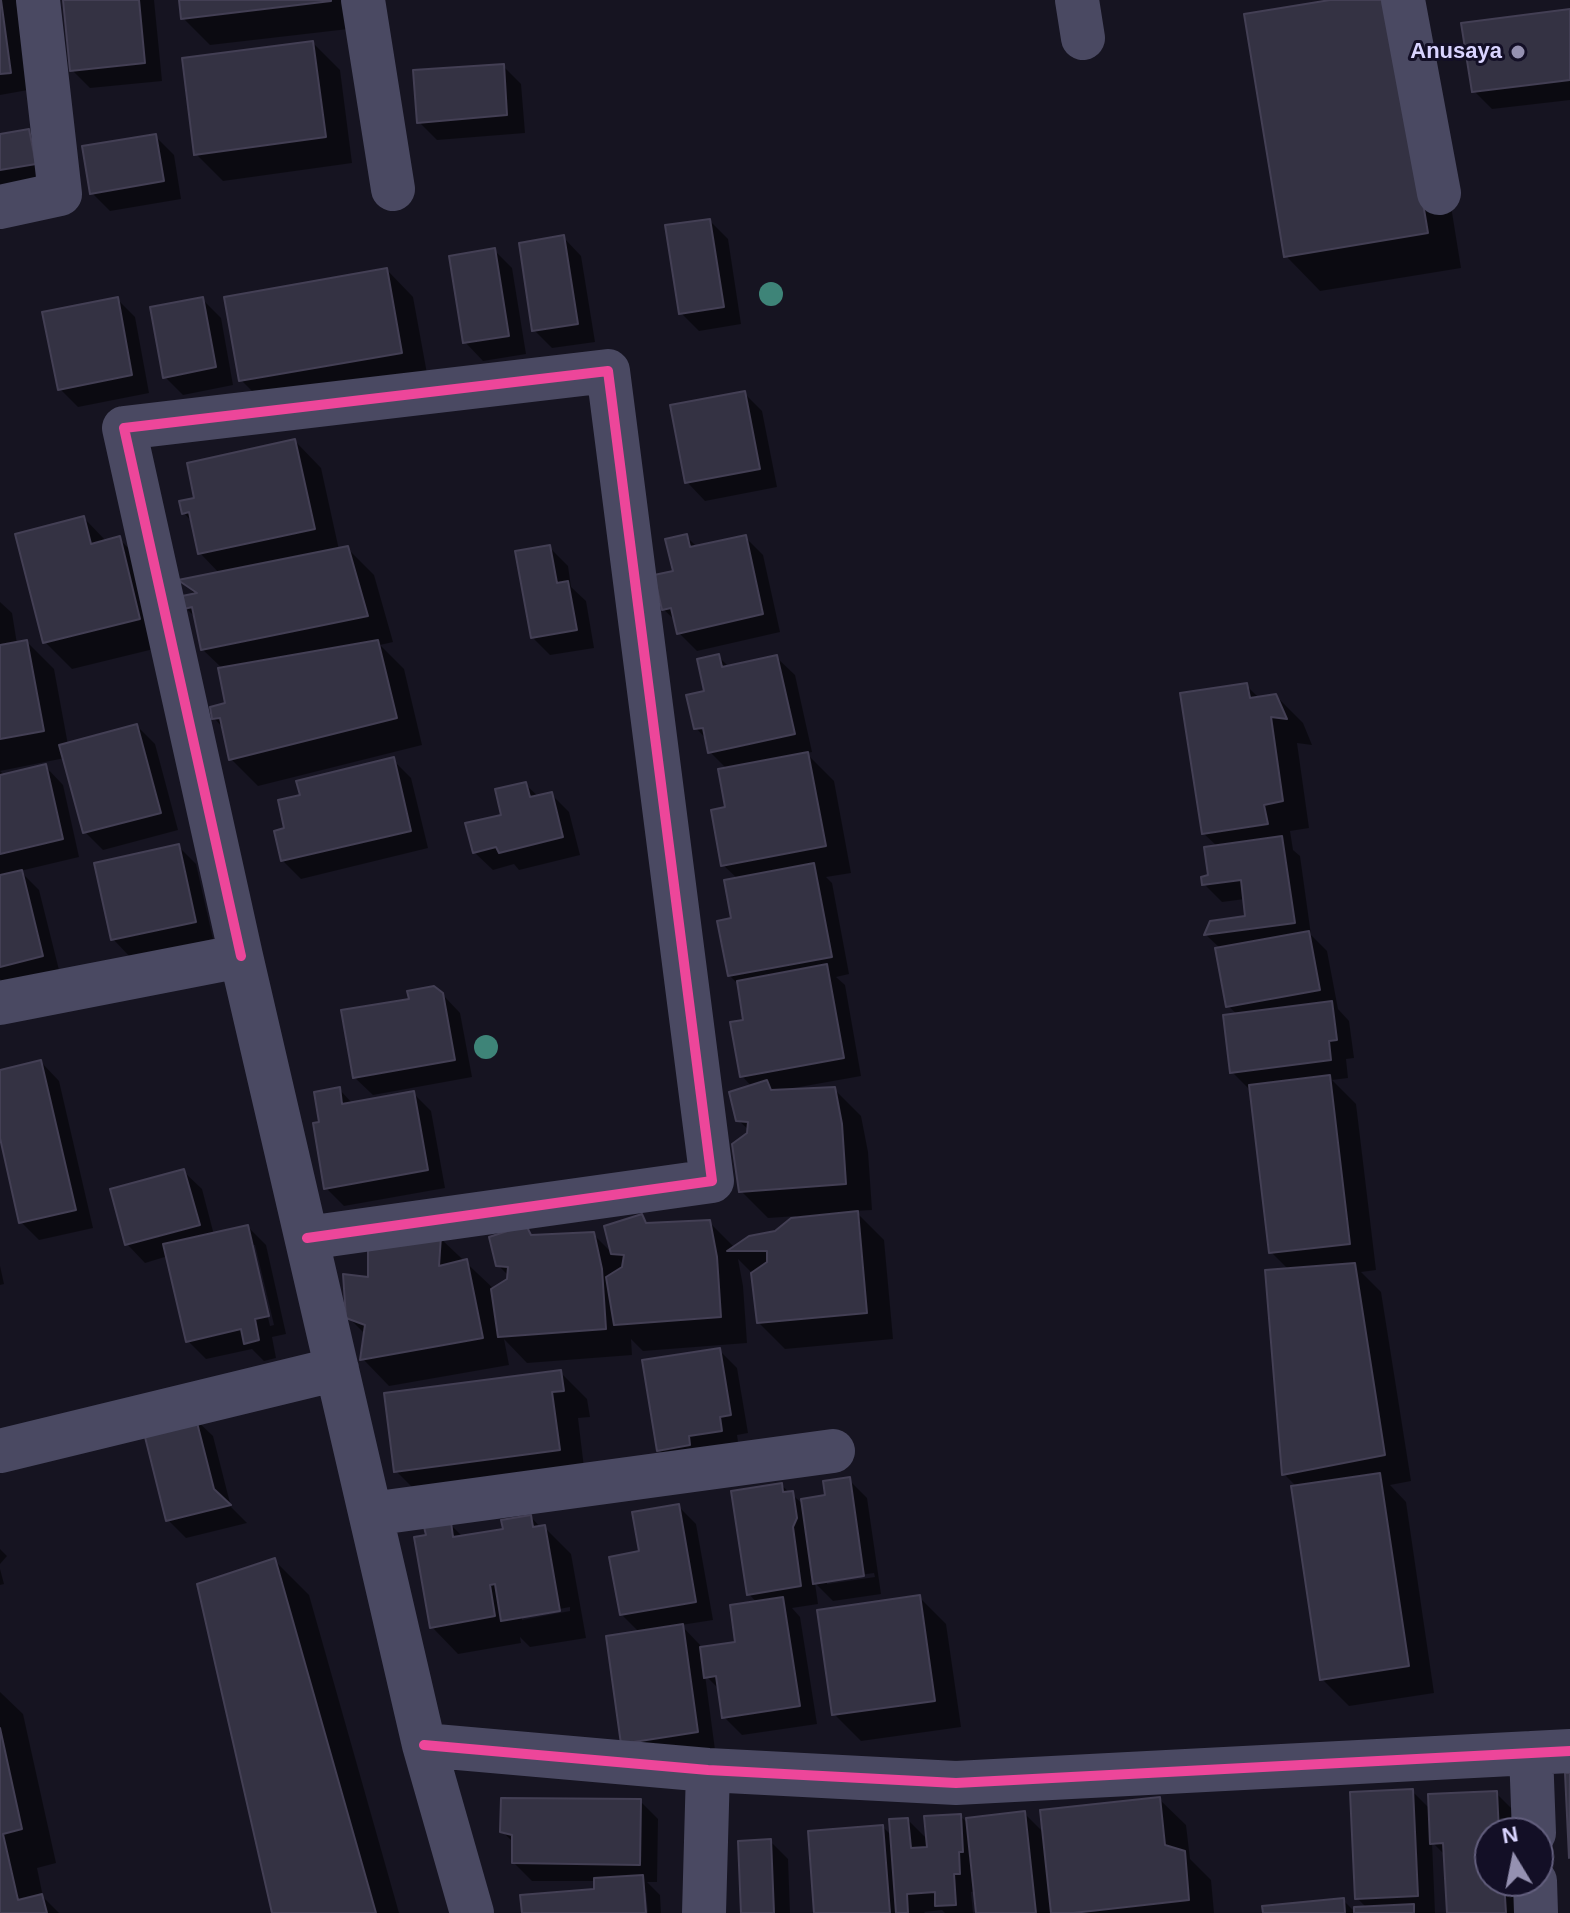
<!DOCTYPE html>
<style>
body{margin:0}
#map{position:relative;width:1570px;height:1913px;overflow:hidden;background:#161421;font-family:Helvetica,sans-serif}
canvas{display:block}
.north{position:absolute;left:1474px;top:1817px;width:80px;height:80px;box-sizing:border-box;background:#130f26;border:2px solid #625e7d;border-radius:50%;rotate:350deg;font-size:22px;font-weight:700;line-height:32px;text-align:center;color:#d9d4ff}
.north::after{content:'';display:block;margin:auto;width:28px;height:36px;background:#9591b1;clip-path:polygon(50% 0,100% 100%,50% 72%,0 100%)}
</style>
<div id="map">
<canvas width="1570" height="1913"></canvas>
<div class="north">N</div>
</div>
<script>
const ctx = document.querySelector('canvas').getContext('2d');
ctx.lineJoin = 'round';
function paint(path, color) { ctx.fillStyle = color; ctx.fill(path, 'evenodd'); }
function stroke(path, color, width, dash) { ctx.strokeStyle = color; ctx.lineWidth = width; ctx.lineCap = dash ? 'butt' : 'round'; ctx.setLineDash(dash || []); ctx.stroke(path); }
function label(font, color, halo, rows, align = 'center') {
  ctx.font = font + ' Helvetica,sans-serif'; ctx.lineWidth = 6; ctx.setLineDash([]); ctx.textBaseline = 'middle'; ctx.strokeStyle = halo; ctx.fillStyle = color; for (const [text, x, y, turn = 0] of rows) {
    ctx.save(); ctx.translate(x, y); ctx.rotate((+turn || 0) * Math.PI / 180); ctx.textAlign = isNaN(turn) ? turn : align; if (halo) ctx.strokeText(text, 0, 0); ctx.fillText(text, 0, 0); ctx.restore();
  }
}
paint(new Path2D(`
 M0,0H16L28,90L0,95Z
 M65,0H154L162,81L90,88L72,70Z
 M181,0H354L357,28L210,45L183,18Z
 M1342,0L1422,27L1461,268L1320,291L1286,256Z
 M1570,11V100L1492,109L1474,91Z
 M313,43L340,70L352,163L223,181L196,154Z
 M503,66L521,84L525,133L437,140L419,122Z
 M29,131L47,149L52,182L0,191V136Z
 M155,136L174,155L181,199L110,211L92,193Z
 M710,221L728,239L741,324L699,331L681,313Z
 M563,237L581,256L595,342L552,348L534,330Z
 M494,250L512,268L526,354L483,361L465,342Z
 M387,270L413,297L428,379L268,407L241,380Z
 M117,299L135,317L149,393L78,407L60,389Z
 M203,300L221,318L233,385L183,395L165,377Z
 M744,393L762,411L777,487L705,501L687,482Z
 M295,441L321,468L339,550L347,548L374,575L393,642L380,645L404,669L422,745L258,786L231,759L224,729L214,718L228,705L223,669L202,649L196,618L186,608L196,595L182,581L220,574L200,553L193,523L184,513L197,500Z
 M84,518L107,542L119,539L146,565L166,646L72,669L45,642Z
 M687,537L698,548L745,537L763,555L780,632L697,651L679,633L676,621L663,609Z
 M549,547L568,566L571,587L586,601L594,648L550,655L532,637Z
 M0,602L12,613L17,644L27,642L54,669L68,745L137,726L155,744L178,830L103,850L85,832L65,758L0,771L6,776L45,766L63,785L79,857L20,871L39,890L60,974L8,987L0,979Z
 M718,656L729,667L776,657L795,675L812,752L806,753L834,781L851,873L826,877L832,883L849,974L836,977L845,985L861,1076L794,1088V1091L834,1089L861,1116L868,1152L872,1210L855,1211L884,1240L893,1339L785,1349L758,1322L754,1275L738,1259L743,1286L747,1343L643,1351L631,1339L632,1355L527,1363L504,1339L509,1365L389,1386L363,1359L366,1335L348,1317L370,1279L440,1238L495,1290L509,1280V1276L498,1265L525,1228L534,1237L593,1234L613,1254L606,1227L641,1216L650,1225L709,1222L735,1248L776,1232L797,1216L768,1218L741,1191L750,1131L738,1120L752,1087L742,1076L746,1021L739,985L729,975L738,879L723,865L728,809L727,769L710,752L708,741L696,728Z
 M1246,685L1259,698L1276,696L1303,723L1312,745L1297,743L1309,828L1290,831L1293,850L1300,856L1311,935L1327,951L1338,1009L1349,1021L1354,1058L1346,1059L1348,1078L1332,1080L1356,1104L1376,1270L1361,1272L1381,1292L1411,1481L1390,1485L1406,1502L1434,1693L1349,1706L1322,1679L1297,1487L1284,1474L1289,1270L1271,1252L1250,1090L1232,1072L1238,1015L1228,1006L1221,949L1206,935L1211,923L1248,917L1245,899L1222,902L1204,884L1210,877L1218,847L1203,833Z
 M393,760L411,778L428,848L301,879L282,860L287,830Z
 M526,785L539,797L551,794L569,812L580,855L519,870L514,864L493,870L474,852Z
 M178,846L196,864L213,939L131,958L113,939Z
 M442,994L460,1013L472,1077L373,1095L354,1077Z
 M41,1062L59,1081L93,1228L39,1240L21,1222L0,1129V1072Z
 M339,1089L353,1104L413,1093L431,1111L445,1188L344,1206L326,1188L321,1123Z
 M183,1171L202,1189L214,1235L248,1227L266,1245L286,1334L272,1337L276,1358L264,1361L252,1349L206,1359L188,1341L168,1256L145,1263L127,1244L112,1190ZM251,1245H255L274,1325L270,1326Z
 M0,1266L4,1284L0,1285Z
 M719,1350L737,1368L748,1433L737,1435L739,1448L677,1468L659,1450Z
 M560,1372L587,1399L590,1417L578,1418L585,1476L423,1498L396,1471Z
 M194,1418L213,1436L231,1507L247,1523L186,1538L168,1520Z
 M849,1480L867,1498L881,1594L833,1601L815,1583L818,1604L792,1608L800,1617L817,1724L742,1735L724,1717L720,1690L705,1675L715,1750L623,1743L640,1633L621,1614L642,1553L678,1506L696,1524L713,1620L681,1625L700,1645L701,1649L738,1643L757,1603L749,1594L781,1485L804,1505L827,1497ZM874,1573L875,1577L827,1584V1580Z
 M531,1517L541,1528L544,1527L571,1554L586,1638L530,1647L520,1637L521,1643L458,1654L432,1627L450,1524L463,1537L505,1530ZM570,1607V1611L522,1620V1616Z
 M0,1549L7,1556L0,1564Z
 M274,1560L309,1595L399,1913H274Z
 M0,1569L4,1584L0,1585Z
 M919,1597L946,1624L961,1727L861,1741L834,1714Z
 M0,1692L23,1714L56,1863L37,1868L43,1897L59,1913H0Z
 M1412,1791L1431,1810L1496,1793L1523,1820L1524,1833H1490V1881H1529L1530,1913H1449L1446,1856L1432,1842L1435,1913H1356L1367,1908L1357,1898Z
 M1159,1799L1186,1825L1190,1859L1211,1880L1214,1913H978L976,1891L971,1892L973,1913H945L942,1910L924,1912L925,1913H816L883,1827L893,1837L908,1820L928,1840L960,1816L969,1824L1024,1813L1045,1834Z
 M640,1801L658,1819L657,1882H647L660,1895L661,1913H648L646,1893H642L644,1913H524L596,1890V1881H532L514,1863V1843L502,1831Z
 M770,1841L788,1859L790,1913H743Z
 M1343,1900L1356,1913H1265Z`), '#0007');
const building = new Path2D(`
 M0,0H1L11,73L0,74Z
 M63,0H139L145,63L70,71Z
 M179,0H331V1L181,19Z
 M1330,0H1389L1428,233L1284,257L1244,14Z
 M1570,9V80L1472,92L1461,23Z
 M313,41L326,137L194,155L182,58Z
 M504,64L507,115L417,123L413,70Z
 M29,129L36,164L0,170V134Z
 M156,134L164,181L90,194L82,146Z
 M710,219L724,307L679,314L665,225Z
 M564,235L578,324L532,331L519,243Z
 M495,248L509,336L463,343L449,256Z
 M387,268L402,353L239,381L224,297Z
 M118,297L132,375L58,390L42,312Z
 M203,297L216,367L163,378L150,307Z
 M745,391L760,469L685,483L670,405Z
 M295,439L315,529L198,554L189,512L182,514L179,501L194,498L187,463Z
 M84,516L91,544L120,536L140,619L43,643L15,534Z
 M687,534L690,547L746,535L763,614L677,634L671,608L662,610L654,575L673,571L665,539Z
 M550,545L557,583L568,581L577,630L531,638L515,551Z
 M348,546L368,616L201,650L192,607L184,609L182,596L197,593L178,580Z
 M27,640L44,731L0,739V645Z
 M378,640L397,718L229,760L220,718L212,719L210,707L225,703L218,668Z
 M719,654L722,667L777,655L795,734L708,753L703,728L694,729L686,695L704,691L697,659Z
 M1247,683L1250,698L1276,694L1287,719L1271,717L1283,801L1264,805L1268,824L1202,834L1180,693Z
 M137,724L161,813L83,833L59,745Z
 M808,752L826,846L721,866L711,810L725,807L718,769Z
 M394,757L411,831L281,861L274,831L284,828L278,800L300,795L296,781Z
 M46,764L63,839L0,854V775Z
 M526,782L530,797L552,792L563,837L499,853L496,847L473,853L465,823L501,815L495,789Z
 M1282,836L1295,923L1204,935L1210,921L1245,916L1241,880L1202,885L1201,877L1208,875L1204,847Z
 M179,844L196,922L111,940L94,863Z
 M814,863L832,957L728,976L717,921L731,918L724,880Z
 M22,870L43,956L0,967V875Z
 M1309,931L1320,990L1226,1007L1215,948Z
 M827,964L844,1058L740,1077L730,1022L743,1020L737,981Z
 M434,986L443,993L455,1060L353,1078L341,1010L409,999L407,991Z
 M1332,1001L1337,1040L1329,1041L1331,1060L1230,1073L1223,1015Z
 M41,1060L76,1210L19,1223L0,1138V1070Z
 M1330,1075L1350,1244L1269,1253L1249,1085Z
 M767,1080L771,1090L835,1087L842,1124L846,1184L739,1192L732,1144L747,1133L748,1122L736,1121L729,1092Z
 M340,1087L342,1104L414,1091L428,1170L324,1189L313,1123L319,1122L314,1092Z
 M184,1169L200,1225L125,1245L110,1189Z
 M858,1211L867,1313L757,1323L751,1273L767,1262V1251H727L749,1236L775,1231L791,1218Z
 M642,1214L646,1223L710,1220L717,1257L721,1317L614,1325L606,1277L622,1267L624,1255L611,1254L604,1226Z
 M248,1225L269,1316L255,1319L259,1340L244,1344L241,1329L186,1342L163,1244Z
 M526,1225L531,1235L594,1232L602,1269L606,1329L498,1337L491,1289L507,1279L508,1267L496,1266L489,1237Z
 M441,1236L439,1266L467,1259L483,1338L360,1360L365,1325L346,1318L343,1274L368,1277V1243Z
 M1355,1263L1385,1455L1282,1475L1265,1270Z
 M720,1348L731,1415L720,1417L722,1431L689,1436L690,1445L657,1451L642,1360Z
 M561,1370L564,1391L552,1392L560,1450L394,1472L384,1393Z
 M195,1415L214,1489L231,1505L166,1521L143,1429Z
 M1380,1473L1409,1666L1320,1680L1291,1486Z
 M850,1477L864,1576L813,1584L801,1499L825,1495L823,1481Z
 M782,1483L783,1492L793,1491L797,1518L793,1527L801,1586L747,1595L731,1491Z
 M679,1504L696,1602L620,1615L609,1557L639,1551L632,1512Z
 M531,1515L533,1527L545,1525L560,1611L501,1621L495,1584L490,1585L495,1616L430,1628L414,1537L426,1535L424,1527L451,1522L453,1537L503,1529L501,1520Z
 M275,1558L376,1913H272L197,1584Z
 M920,1595L935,1701L832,1715L817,1610Z
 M783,1597L800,1706L722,1718L716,1676L704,1678L700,1647L735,1642L730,1605Z
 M683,1624L698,1732L621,1744L606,1636Z
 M0,1728L22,1829L3,1834L18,1900L42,1894L47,1913H0Z
 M1565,1773H1570L1569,1858Z
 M1413,1789L1418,1896L1355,1899L1350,1792Z
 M1497,1791L1499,1833H1490V1881H1504L1506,1913H1447L1443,1843L1430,1844L1428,1794Z
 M1160,1797L1165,1845L1185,1851L1189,1900L1073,1913H1051L1040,1810Z
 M501,1798L641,1799L640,1865L512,1863V1835L500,1832Z
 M1025,1811L1036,1913H976L966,1818Z
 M961,1814L963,1852H959L960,1874H954L956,1905L935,1906V1892L907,1894L908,1913H896L889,1819L908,1818L911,1848L927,1847L924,1816Z
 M883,1825L890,1913H814L808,1831Z
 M771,1839L774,1913H741L738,1841Z
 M643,1875L646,1913H522L520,1895L594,1889V1878Z
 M1344,1898L1345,1913H1263L1262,1906Z
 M1414,1904V1913H1354V1907Z`);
paint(building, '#343243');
stroke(building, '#433f54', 2);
stroke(new Path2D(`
 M363,0L393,189
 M1077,0L1083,38
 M1403,0L1439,193
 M0,207L60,194L38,0
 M241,956L124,428L608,371L712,1181L307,1238
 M0,1003L241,956L424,1745L472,1913
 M0,1451L337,1369
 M371,1514L833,1451
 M424,1745L708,1770L956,1783L1570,1751
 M1531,1753L1534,1833
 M1535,1881L1536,1913
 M704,1913L708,1770`), '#4a4962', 44);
stroke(new Path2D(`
 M241,956L124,428L608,371L712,1181L307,1238
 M424,1745L708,1770L956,1783L1570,1751`), '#ed469a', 10);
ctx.fillStyle = '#3e8478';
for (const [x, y] of [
 [771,294],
 [486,1047]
]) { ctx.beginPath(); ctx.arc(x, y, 12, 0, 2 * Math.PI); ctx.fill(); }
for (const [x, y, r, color] of [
 [1518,52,8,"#9591b1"]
]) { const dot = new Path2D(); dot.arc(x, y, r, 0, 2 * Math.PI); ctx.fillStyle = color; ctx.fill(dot); stroke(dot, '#130f26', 3); }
label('bold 22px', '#d9d4ff', '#130f26', [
 ["Anusaya",1502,52]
], 'right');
</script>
